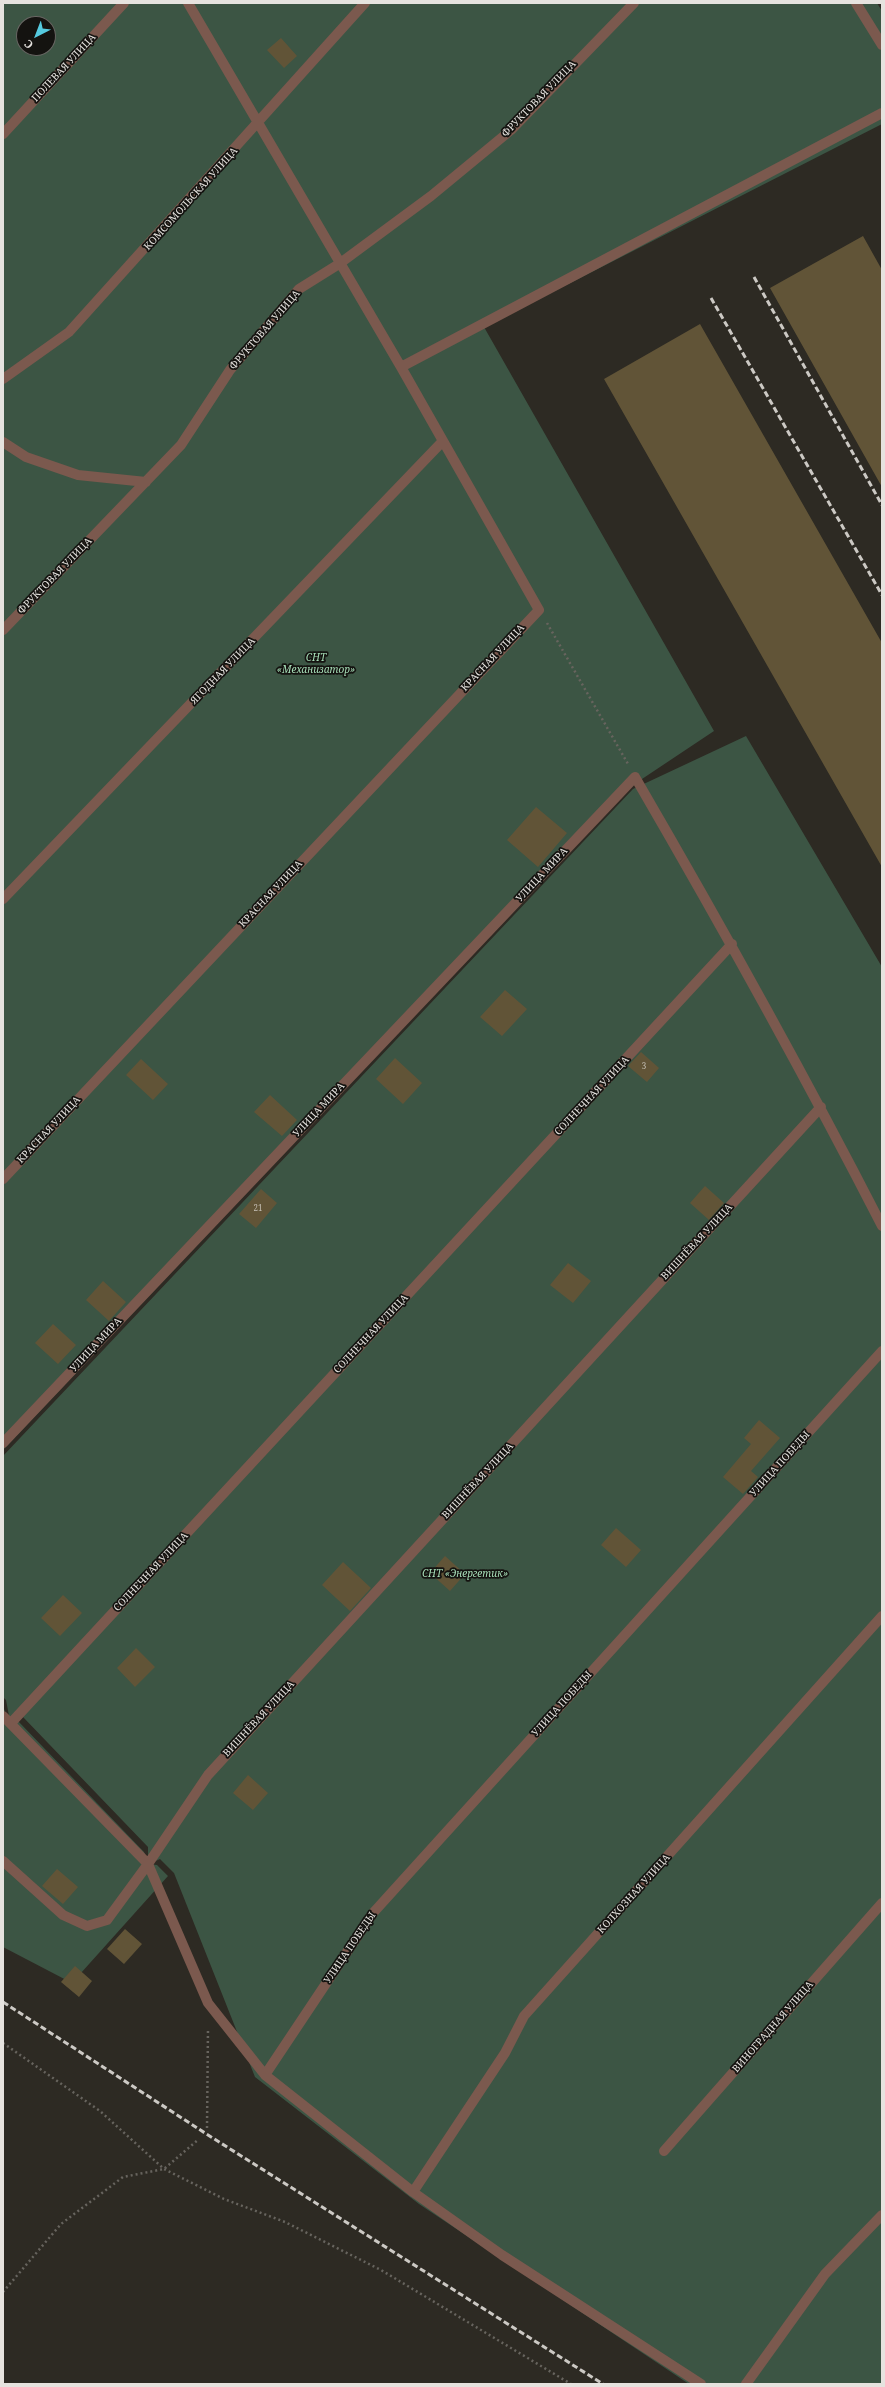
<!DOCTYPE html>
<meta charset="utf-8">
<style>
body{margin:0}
#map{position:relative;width:885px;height:2387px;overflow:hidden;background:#2d2a23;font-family:"Noto Serif",serif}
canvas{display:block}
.frame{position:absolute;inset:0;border:4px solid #e6e3df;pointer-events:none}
.north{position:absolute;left:16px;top:16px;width:40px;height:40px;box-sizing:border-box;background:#141310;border:1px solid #686663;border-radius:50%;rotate:222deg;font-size:11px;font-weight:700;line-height:16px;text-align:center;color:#e6e3df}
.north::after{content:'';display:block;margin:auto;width:14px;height:18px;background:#55cadf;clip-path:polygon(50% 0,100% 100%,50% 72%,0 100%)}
</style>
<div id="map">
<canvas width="885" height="2387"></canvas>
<div class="frame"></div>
<div class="north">С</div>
</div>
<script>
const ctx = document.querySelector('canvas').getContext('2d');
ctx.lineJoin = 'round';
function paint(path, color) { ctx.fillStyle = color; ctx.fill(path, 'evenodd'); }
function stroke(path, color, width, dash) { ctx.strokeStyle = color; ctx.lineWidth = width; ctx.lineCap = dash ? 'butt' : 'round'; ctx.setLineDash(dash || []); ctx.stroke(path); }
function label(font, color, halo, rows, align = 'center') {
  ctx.font = font + ' "Noto Serif",serif'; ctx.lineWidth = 3.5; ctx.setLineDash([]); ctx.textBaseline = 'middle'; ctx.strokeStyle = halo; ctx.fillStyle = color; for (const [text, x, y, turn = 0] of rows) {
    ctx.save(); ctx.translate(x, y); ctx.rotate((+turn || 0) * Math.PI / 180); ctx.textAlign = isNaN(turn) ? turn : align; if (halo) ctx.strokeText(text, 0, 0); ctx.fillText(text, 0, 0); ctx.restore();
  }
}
paint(new Path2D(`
 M3,3H877L882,11V124L484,327L714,731L630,787L3,1450ZM24,24H48V48H24Z
 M746,736L882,967V2384H689L419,2204L255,2077L174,1873L160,1859L149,1864L157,1865L168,1876L72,1983L3,1947V1707L10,1721L6,1700L3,1697V1456L633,789ZM23,1717L148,1847V1862L144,1852L18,1721Z`), '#3c5544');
paint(new Path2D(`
 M281,38L297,56L284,68L267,50Z
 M863,236L882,270V487L770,288Z
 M700,324L882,643V867L604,379Z
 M536,807L567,833L538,867L507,840Z
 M505,990L527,1009L502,1036L480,1017Z
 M641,1052L659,1068L647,1082L628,1066Z
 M395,1058L422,1083L403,1104L376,1079Z
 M141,1059L168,1084L153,1100L126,1075Z
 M270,1095L297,1120L282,1136L254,1112Z
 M705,1186L724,1203L709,1220L690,1203Z
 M261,1189L277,1203L256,1228L239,1214Z
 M568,1263L591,1281L573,1303L550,1285Z
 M103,1281L126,1302L109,1321L86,1300Z
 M53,1324L76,1345L58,1364L35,1343Z
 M759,1420L780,1438L751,1471L758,1477L743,1494L723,1477L751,1444L744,1438Z
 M616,1528L641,1550L626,1567L601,1545Z
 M445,1556L465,1574L450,1591L430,1573Z
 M343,1562L371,1588L350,1611L322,1585Z
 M63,1595L82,1613L60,1636L41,1618Z
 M136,1648L155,1667L135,1687L117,1668Z
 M248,1775L268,1793L253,1810L233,1793Z
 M57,1869L78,1887L63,1904L42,1886Z
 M125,1929L142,1944L124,1964L107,1949Z
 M75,1966L92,1981L79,1997L61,1982Z`), '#615437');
stroke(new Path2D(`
 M547,623L628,764
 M3,2043L100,2111L164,2169L224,2199L285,2222L381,2270L571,2384
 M207,2128L208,2028
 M3,2292L61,2224L123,2177L164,2169L199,2139`), '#67645e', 2.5, [2, 3]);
stroke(new Path2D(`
 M856,3L882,45
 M3,134L124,3
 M401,367L882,113
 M3,379L69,332L365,3
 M3,442L26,457L78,475L146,482
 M3,630L181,445L230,370L299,289L339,264L431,196L511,130L634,3
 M3,899L442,442
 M3,1179L539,610L401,367L188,3
 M3,1443L635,777C721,925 804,1074 882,1226
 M3,1716L148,1864L208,2003L265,2075L413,2192L502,2255L701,2384
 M11,1723L732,944
 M3,1861L63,1915L87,1926L107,1920L148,1864L208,1775L821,1107
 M265,2075L373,1913L882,1351
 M664,2151L882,1903
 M413,2192L505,2053L524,2016L882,1616
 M746,2384L825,2274L882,2215`), '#7b594e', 10);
stroke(new Path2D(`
 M754,277L882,505
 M711,298L882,595
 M3,2002L208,2135L603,2384`), '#ccc9c4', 3, [6, 3]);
label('8px', '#c5bfb5', null, [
 ["3",644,1067],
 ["21",258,1209]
]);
label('10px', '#e6e3df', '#141310', [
 ["ПОЛЕВАЯ УЛИЦА",64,68,-47],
 ["ФРУКТОВАЯ УЛИЦА",539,99,-46],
 ["КОМСОМОЛЬСКАЯ УЛИЦА",191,199,-48],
 ["ФРУКТОВАЯ УЛИЦА",265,330,-49],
 ["ФРУКТОВАЯ УЛИЦА",55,576,-46],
 ["КРАСНАЯ УЛИЦА",493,658,-47],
 ["ЯГОДНАЯ УЛИЦА",223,671,-46],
 ["УЛИЦА МИРА",542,875,-47],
 ["КРАСНАЯ УЛИЦА",271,894,-47],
 ["СОЛНЕЧНАЯ УЛИЦА",592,1096,-47],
 ["УЛИЦА МИРА",319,1110,-47],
 ["КРАСНАЯ УЛИЦА",49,1130,-47],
 ["ВИШНЁВАЯ УЛИЦА",697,1242,-47],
 ["СОЛНЕЧНАЯ УЛИЦА",371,1334,-47],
 ["УЛИЦА МИРА",96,1345,-47],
 ["УЛИЦА ПОБЕДЫ",780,1464,-48],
 ["ВИШНЁВАЯ УЛИЦА",478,1481,-47],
 ["СОЛНЕЧНАЯ УЛИЦА",151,1572,-47],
 ["УЛИЦА ПОБЕДЫ",562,1704,-48],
 ["ВИШНЁВАЯ УЛИЦА",259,1719,-47],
 ["КОЛХОЗНАЯ УЛИЦА",634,1894,-48],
 ["УЛИЦА ПОБЕДЫ",350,1948,-56],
 ["ВИНОГРАДНАЯ УЛИЦА",773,2027,-49]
]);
label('italic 10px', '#a8dfb9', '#141310', [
 ["СНТ",316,658],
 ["«Механизатор»",316,670],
 ["СНТ «Энергетик»",465,1574]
]);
</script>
